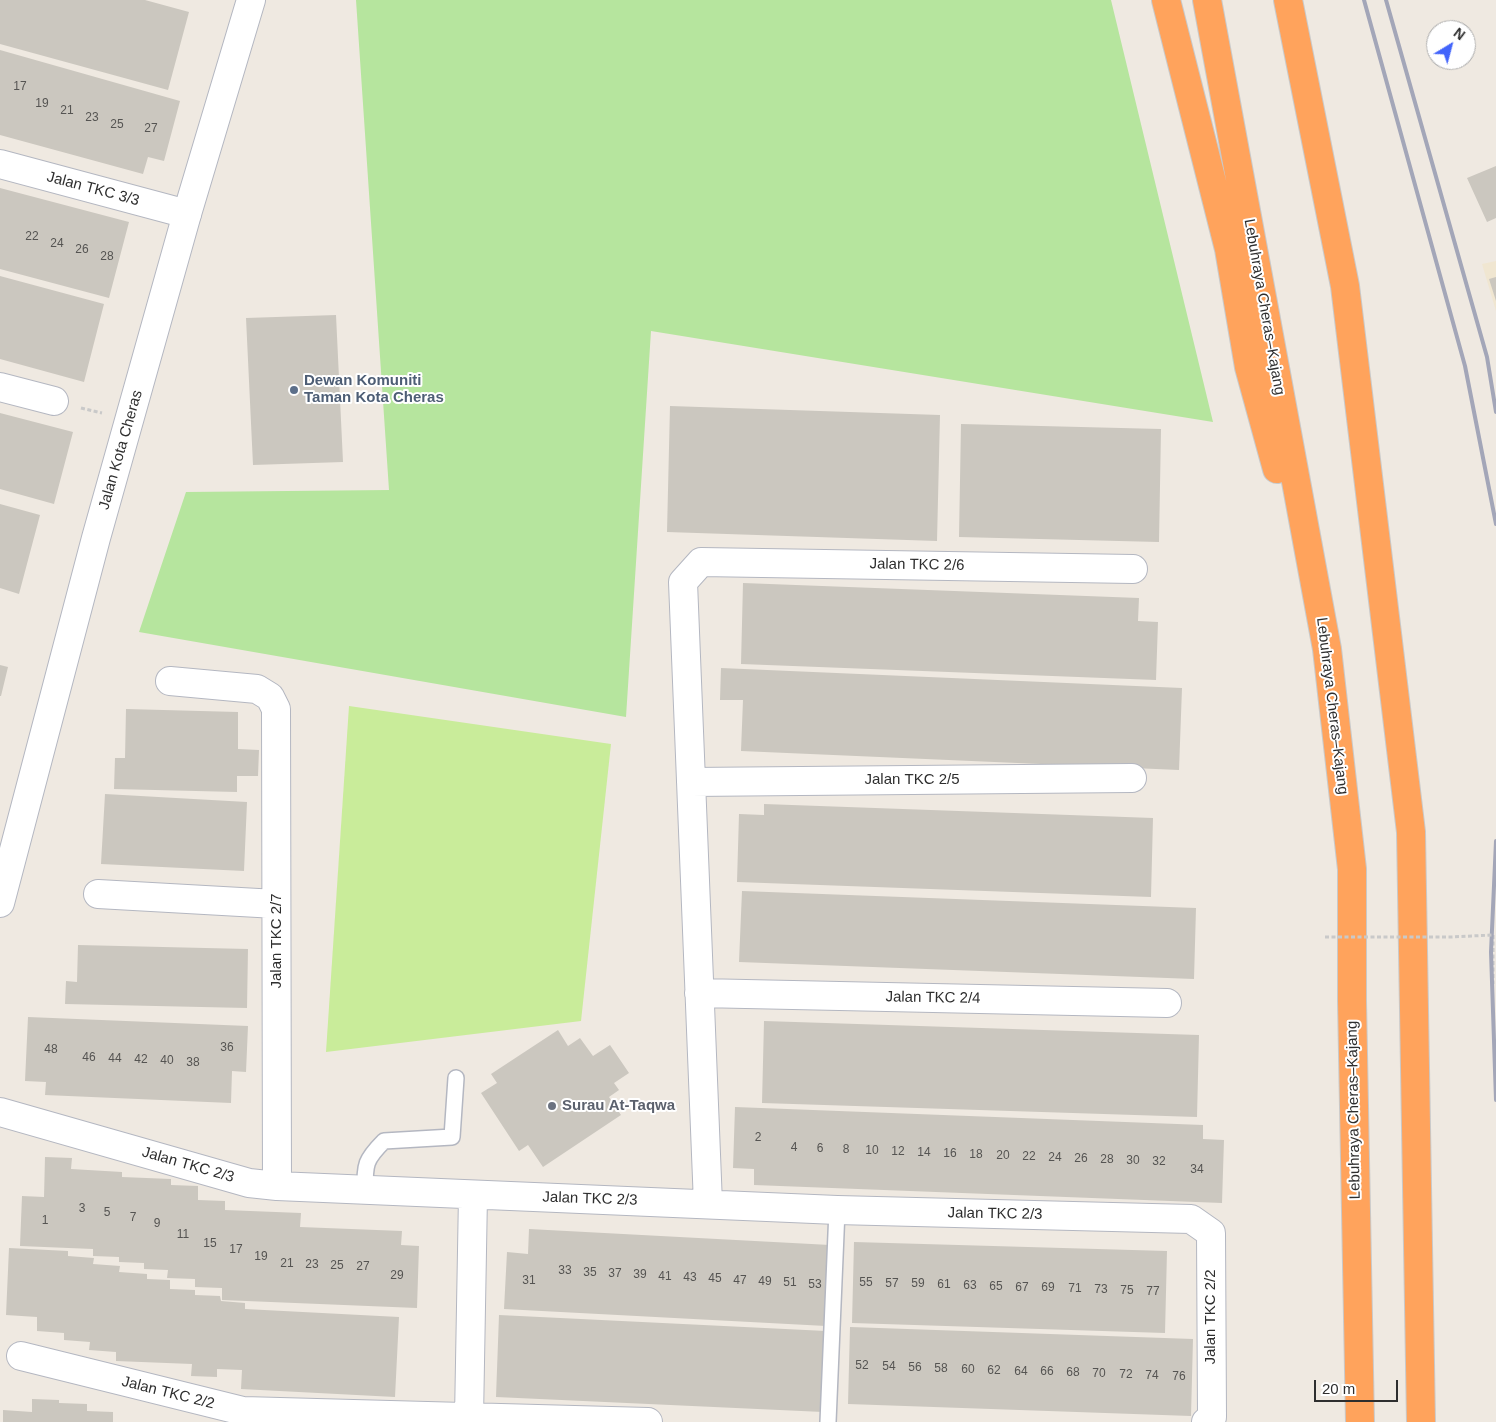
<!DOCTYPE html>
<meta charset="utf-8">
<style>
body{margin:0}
#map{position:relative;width:1496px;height:1422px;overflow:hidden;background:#efe9e1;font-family:Arial,sans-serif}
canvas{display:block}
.north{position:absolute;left:1426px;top:20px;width:50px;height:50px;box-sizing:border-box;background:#fff;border:1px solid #ababab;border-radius:50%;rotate:37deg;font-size:14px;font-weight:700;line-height:20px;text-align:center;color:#2e2e2e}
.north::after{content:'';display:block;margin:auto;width:18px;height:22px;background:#4264fb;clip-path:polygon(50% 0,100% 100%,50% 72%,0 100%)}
.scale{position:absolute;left:1314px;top:1380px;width:84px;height:22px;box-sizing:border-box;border:2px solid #2e2e2e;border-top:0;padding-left:6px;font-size:15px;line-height:18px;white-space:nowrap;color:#2e2e2e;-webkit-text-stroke:4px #fff;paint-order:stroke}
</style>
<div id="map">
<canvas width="1496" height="1422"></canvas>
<div class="north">N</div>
<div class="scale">20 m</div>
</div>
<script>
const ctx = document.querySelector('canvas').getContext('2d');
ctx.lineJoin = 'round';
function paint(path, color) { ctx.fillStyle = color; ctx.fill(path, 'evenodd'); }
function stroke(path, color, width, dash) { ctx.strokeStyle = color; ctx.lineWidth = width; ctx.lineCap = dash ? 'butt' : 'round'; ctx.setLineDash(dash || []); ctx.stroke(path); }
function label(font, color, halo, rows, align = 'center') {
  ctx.font = font + ' Arial,sans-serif'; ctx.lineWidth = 4; ctx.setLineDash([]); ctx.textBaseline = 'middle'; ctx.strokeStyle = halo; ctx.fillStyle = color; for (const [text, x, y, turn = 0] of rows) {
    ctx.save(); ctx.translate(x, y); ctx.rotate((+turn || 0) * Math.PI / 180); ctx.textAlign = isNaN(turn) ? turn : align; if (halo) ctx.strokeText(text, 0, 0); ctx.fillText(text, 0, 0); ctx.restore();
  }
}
paint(new Path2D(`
 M1496,261V311L1482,264Z`), '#f0e6d1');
paint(new Path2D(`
 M356,0H1111L1213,422L651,331L626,717L139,632L186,492L389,490Z`), '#b6e59e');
paint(new Path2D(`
 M349,706L611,744L581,1021L326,1052Z`), '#c9ec9a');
paint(new Path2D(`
 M0,0H145L189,12L168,90L0,44Z
 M0,50L180,101L164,161L148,157L143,174L0,135Z
 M1496,166V218L1487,222L1467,178Z
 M0,188L129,222L109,298L0,269Z
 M0,276L104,304L84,382L0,359Z
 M1496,277V301L1489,279Z
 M336,315L343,462L253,465L246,318Z
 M670,406L940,415L937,541L667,532Z
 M0,413L73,432L54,504L0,489Z
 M961,424L1161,429L1159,542L959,537Z
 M0,504L40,515L19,594L0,588Z
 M743,583L1139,598L1138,621L1158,622L1156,680L741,664Z
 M0,665L8,667L1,696H0Z
 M721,668L1182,688L1179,770L741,751L743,700H720Z
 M126,709L238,712V749L259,750L258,776H237V792L114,789L115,758H125Z
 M105,794L247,802L244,871L101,864Z
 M764,804L1153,818L1151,897L737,882L739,814L764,815Z
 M742,891L1196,908L1194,979L739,962Z
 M78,945L248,949L247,1008L65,1004L66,981L77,982Z
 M28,1017L248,1026L246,1072L232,1071L231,1103L45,1095L46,1082L25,1081Z
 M764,1021L1199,1035L1197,1117L762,1103Z
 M558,1030L568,1046L580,1038L593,1056L610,1045L629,1073L614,1083L619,1090L609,1097L621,1115L543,1167L528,1145L519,1151L481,1093L497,1083L491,1074Z
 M735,1107L1203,1125V1139L1224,1140L1222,1203L754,1185V1169L733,1168Z
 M45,1157L72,1158L71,1169L122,1172V1177L171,1179V1185L198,1186V1200L225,1201V1210L301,1213L300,1227L402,1231L401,1245L419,1246L417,1308L222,1300V1288L195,1287V1279L167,1278L168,1270L144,1269V1263L119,1262V1257L93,1256V1249L20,1246L22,1196L44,1197Z
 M529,1229L830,1245L826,1326L504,1309L507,1252L528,1254Z
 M854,1242L1167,1251L1165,1333L852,1323Z
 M9,1248L68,1251V1256L94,1258L93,1264L120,1266L119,1272L147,1274V1279L170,1280V1289L195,1290V1295L220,1296L221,1301L245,1303V1309L399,1317L395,1397L241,1389L242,1370L217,1369V1377L191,1376L192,1364L116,1361V1352L89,1350L90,1342L64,1340V1333L37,1331V1317L6,1315Z
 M499,1315L826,1331L823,1412L496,1397Z
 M850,1327L1193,1339L1191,1416L848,1404Z
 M32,1399L59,1400V1403L87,1404V1411L113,1412V1422H3V1410L32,1412Z`), '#cbc7bf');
const service = new Path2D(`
 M365,1190C365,1164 365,1160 384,1141L452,1137L456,1078
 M828,1422L837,1210`);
const minor = new Path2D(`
 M0,164L187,214
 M0,387L54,401
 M170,681L257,689L270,697L276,709L277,1186
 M691,782L1132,778
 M98,894L276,904
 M699,993L1167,1003
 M0,1112L249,1183L277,1186L837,1210L1191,1219L1211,1233L1212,1417L1206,1422
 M708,1204L683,582L701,562L1133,569
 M21,1356L243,1411L648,1422
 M469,1418L473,1195`);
const tertiary = new Path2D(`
 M0,903L96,538L187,214L251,0`);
const motorway = new Path2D(`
 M1166,0L1229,249L1249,367L1277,469
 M1207,0L1327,649L1352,869V1001L1360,1422
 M1288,0L1345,286L1411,832L1421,1422`);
stroke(service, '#b4b7c1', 18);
stroke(minor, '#b4b7c1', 30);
stroke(tertiary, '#b4b7c1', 30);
stroke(motorway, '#c9c9c9', 30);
stroke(new Path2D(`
 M81,408L102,413
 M1493,935V984H1496`), '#c9c9c9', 3, [4, 2.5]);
stroke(service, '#fff', 15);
stroke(minor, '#fff', 28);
stroke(tertiary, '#fff', 28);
stroke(motorway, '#ffa35c', 28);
stroke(new Path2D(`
 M1364,0L1465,366L1496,524
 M1386,0L1487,357L1496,412
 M1496,841L1491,952L1496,1100`), '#a3a6b8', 4);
stroke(new Path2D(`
 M1325,937H1450L1493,935`), '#c9c9c9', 3, [4, 2.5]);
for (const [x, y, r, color] of [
 [294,390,5,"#5c6f8a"],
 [552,1106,5,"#6b7280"]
]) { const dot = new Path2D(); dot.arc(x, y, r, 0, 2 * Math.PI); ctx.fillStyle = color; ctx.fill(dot); stroke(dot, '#fff', 2); }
label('12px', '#555452', null, [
 ["17",20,87],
 ["19",42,104],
 ["21",67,111],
 ["23",92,118],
 ["25",117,125],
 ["27",151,129],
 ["22",32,237],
 ["24",57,244],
 ["26",82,250],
 ["28",107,257],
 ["36",227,1048],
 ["48",51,1050],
 ["46",89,1058],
 ["44",115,1059],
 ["42",141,1060],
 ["40",167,1061],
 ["38",193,1063],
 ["2",758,1138],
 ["4",794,1148],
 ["6",820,1149],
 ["8",846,1150],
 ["10",872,1151],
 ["12",898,1152],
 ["14",924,1153],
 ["16",950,1154],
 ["18",976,1155],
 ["20",1003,1156],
 ["22",1029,1157],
 ["24",1055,1158],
 ["26",1081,1159],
 ["28",1107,1160],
 ["30",1133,1161],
 ["32",1159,1162],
 ["34",1197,1170],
 ["3",82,1209],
 ["5",107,1213],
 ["7",133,1218],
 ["1",45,1221],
 ["9",157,1224],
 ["11",183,1235],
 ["15",210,1244],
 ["17",236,1250],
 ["19",261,1257],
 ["21",287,1264],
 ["23",312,1265],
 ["25",337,1266],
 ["27",363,1267],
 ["33",565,1271],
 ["35",590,1273],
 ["37",615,1274],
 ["39",640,1275],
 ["29",397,1276],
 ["41",665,1277],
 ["43",690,1278],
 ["45",715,1279],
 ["31",529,1281],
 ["47",740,1281],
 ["49",765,1282],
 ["51",790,1283],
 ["55",866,1283],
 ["57",892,1284],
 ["59",918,1284],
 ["53",815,1285],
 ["61",944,1285],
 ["63",970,1286],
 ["65",996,1287],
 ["67",1022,1288],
 ["69",1048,1288],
 ["71",1075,1289],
 ["73",1101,1290],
 ["75",1127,1291],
 ["77",1153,1292],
 ["52",862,1366],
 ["54",889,1367],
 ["56",915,1368],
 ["58",941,1369],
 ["60",968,1370],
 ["62",994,1371],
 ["64",1021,1372],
 ["66",1047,1372],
 ["68",1073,1373],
 ["70",1099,1374],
 ["72",1126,1375],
 ["74",1152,1376],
 ["76",1179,1377]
]);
label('15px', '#2e2e2e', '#fff', [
 ["Jalan TKC 3/3",93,189,15],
 ["Lebuhraya Cheras–Kajang",1264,307,80],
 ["Jalan Kota Cheras",121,450,-74],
 ["Jalan TKC 2/6",917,565,1],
 ["Lebuhraya Cheras–Kajang",1332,706,83],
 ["Jalan TKC 2/5",912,780],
 ["Jalan TKC 2/7",277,941,-90],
 ["Jalan TKC 2/4",933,998,1],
 ["Lebuhraya Cheras–Kajang",1354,1110,-91],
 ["Jalan TKC 2/3",188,1165,16],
 ["Jalan TKC 2/3",590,1199,2],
 ["Jalan TKC 2/3",995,1214,1],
 ["Jalan TKC 2/2",1211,1317,-90],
 ["Jalan TKC 2/2",168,1393,14]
]);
label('bold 15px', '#4e5e75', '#fff', [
 ["Dewan Komuniti",304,381],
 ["Taman Kota Cheras",304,398]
], 'left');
label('bold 15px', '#5b616d', '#fff', [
 ["Surau At-Taqwa",562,1106]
], 'left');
</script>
